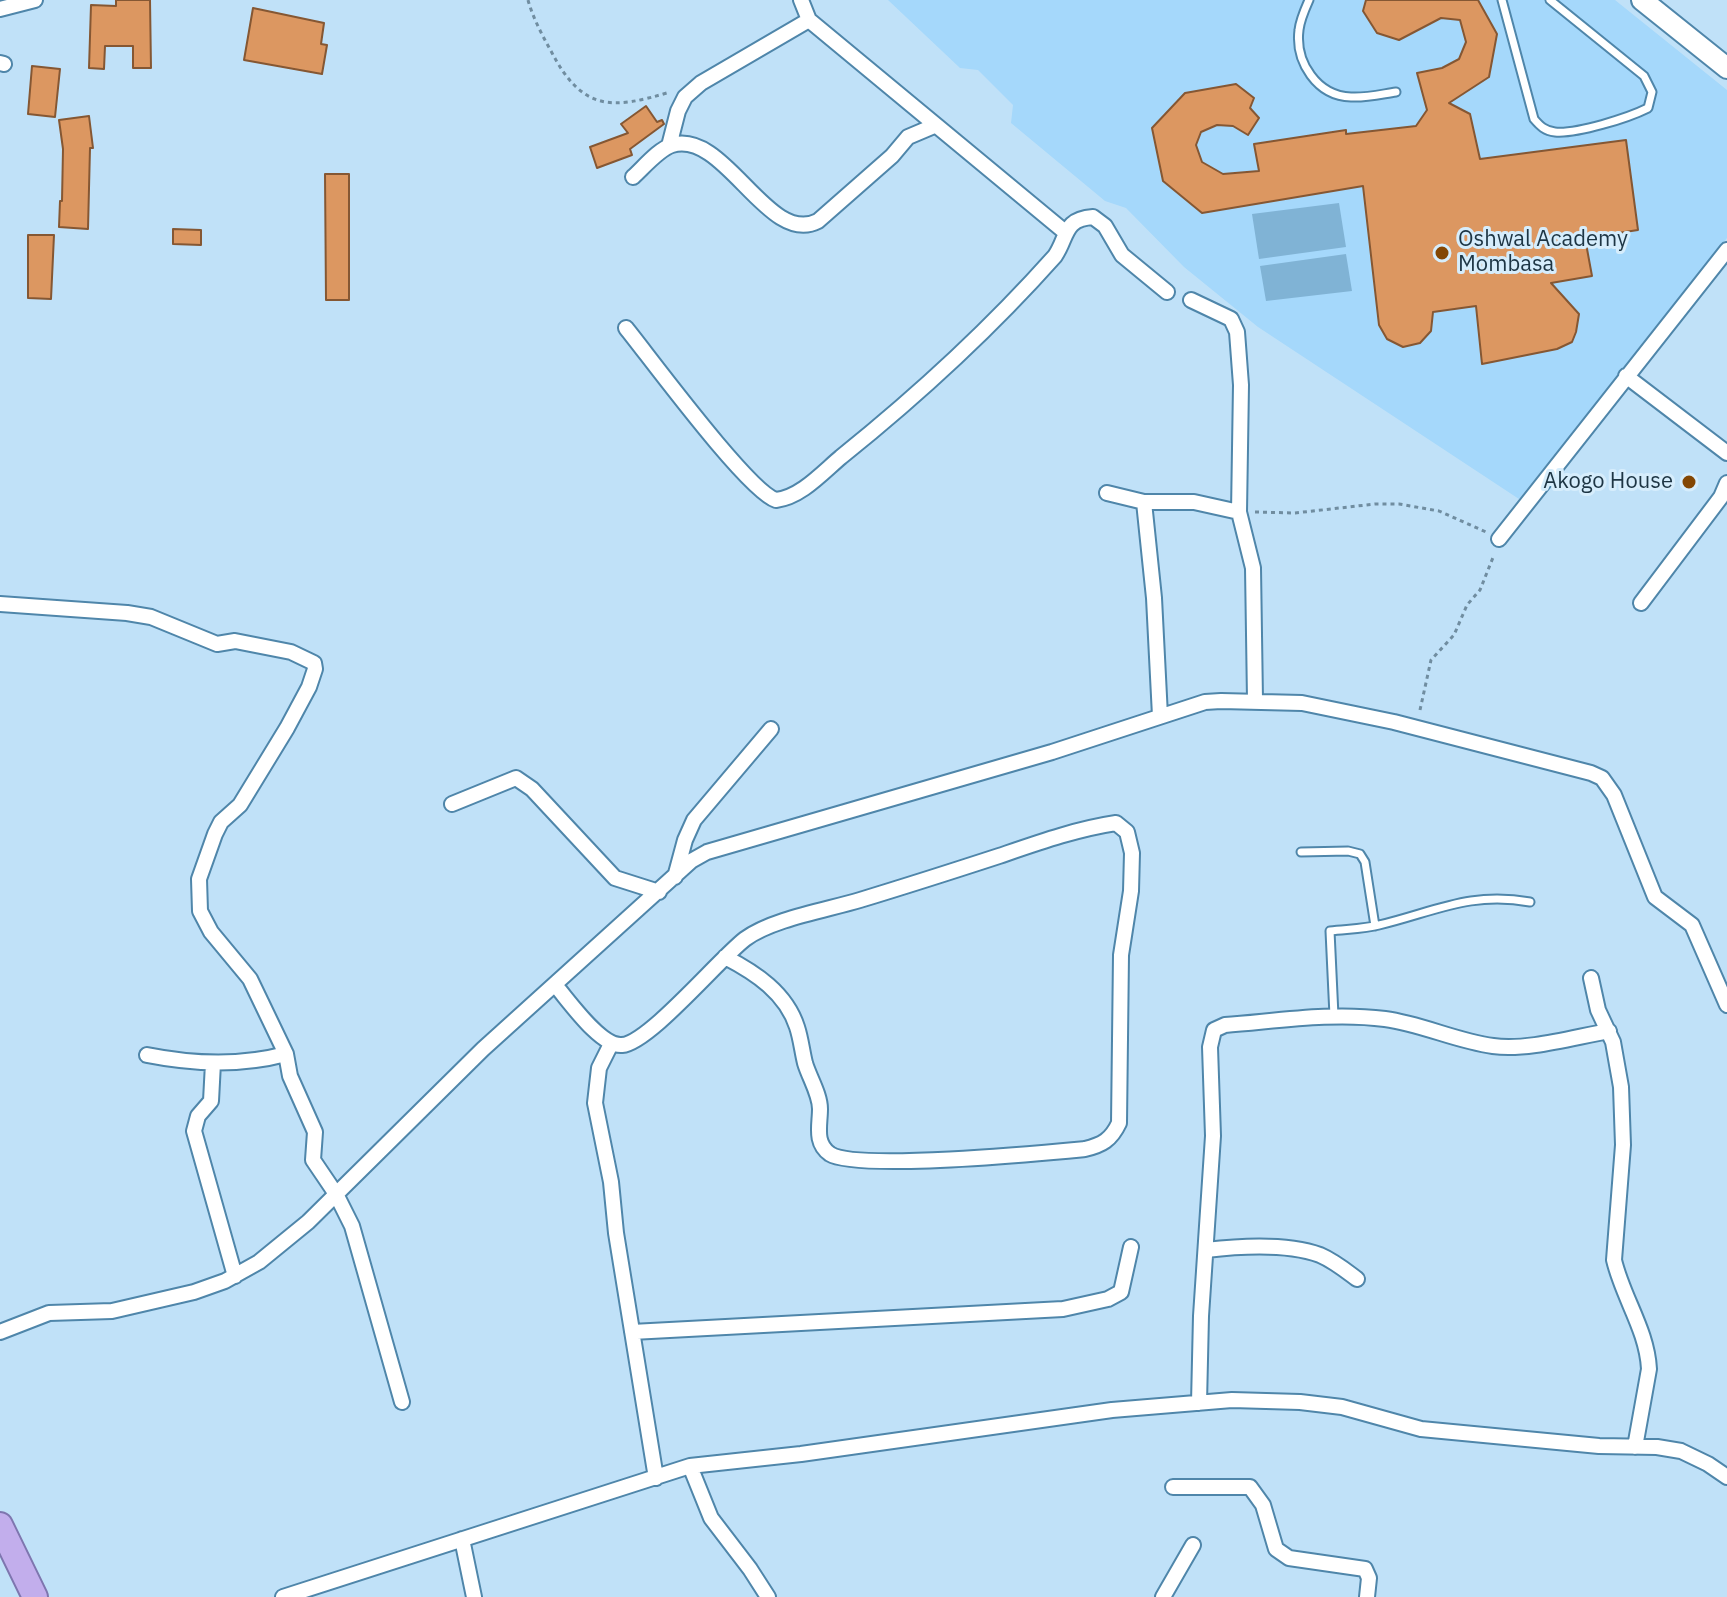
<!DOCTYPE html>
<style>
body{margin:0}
canvas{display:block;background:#c0e1f8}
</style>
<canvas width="1727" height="1597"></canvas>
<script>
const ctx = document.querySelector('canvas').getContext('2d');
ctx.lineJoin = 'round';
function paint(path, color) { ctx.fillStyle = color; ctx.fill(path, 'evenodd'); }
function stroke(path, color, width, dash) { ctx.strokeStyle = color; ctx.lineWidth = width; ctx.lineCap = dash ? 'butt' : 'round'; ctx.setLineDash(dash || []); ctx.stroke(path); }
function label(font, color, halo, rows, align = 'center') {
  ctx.font = font + ' "IBM Plex Sans",sans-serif'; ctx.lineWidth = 6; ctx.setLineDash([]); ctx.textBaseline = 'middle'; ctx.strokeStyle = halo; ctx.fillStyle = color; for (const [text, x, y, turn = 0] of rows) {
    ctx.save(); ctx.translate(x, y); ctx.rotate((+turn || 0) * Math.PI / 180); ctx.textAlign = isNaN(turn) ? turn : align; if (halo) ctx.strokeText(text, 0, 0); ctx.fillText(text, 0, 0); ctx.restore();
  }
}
paint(new Path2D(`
 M888,0H1615L1727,90V238L1519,499L1258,327L1184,267L1126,208L1105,201L1011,123L1013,105L978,70L960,68Z`), '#a5d8fb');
paint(new Path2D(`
 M1339,203L1346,247L1259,259L1252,214Z
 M1346,254L1352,291L1266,301L1260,266Z`), '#80b3d5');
const building = new Path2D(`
 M116,0H150L151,68H133V46H105L104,69L89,68L91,5L116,6Z
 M1366,0H1478L1497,34L1489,77L1449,103L1470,114L1480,159L1626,140L1638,230L1585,238L1592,276L1551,283L1579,314L1576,332L1572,342L1557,349L1482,364L1476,306L1433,312L1431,331L1420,343L1403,347L1387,339L1379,325L1363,186L1202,213L1163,181L1152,128L1185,93L1236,84L1254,98L1250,108L1259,118L1248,135L1233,126L1217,125L1201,132L1196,145L1202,162L1223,174L1259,171L1254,144L1346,130V134L1416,126L1427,110L1417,73L1442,68L1459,59L1466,42L1460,20L1441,18L1399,40L1377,33L1363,11Z
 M253,8L324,23L321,44L327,45L322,74L244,60Z
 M32,66L60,69L55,117L28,114Z
 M646,106L657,122L662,120L664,124L630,149L632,155L597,168L590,147L628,133L621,124Z
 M89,116L93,148H90L88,229L59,227L60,201H62L63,149L59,120Z
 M325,174H349V300H326Z
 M173,229L201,230V245L173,244Z
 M28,235H54L51,299L28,298Z`);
paint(building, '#dc9761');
stroke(building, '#855733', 2);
const service = new Path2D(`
 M1309,0C1305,9 1300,20 1299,30C1295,62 1317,96 1351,97C1366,98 1382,94 1396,92
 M1502,0L1534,119C1540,126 1545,131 1555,132C1577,134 1628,118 1648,108L1652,92L1644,76L1550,0
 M1301,852L1348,851L1360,854L1365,862L1375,926
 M1334,1016L1330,931C1346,929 1364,929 1379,925C1434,912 1470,891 1530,902`);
const minor = new Path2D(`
 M801,0L809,20L1065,232
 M0,9L35,0
 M0,63L4,64
 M669,146L678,111L685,97L701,83L809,20
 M633,177C644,167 659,149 672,145C725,129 768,247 818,221L892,156L908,137L934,126
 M1191,300L1231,319L1237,332L1241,385L1239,512L1253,568L1255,700
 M626,328C651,359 748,491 776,500C801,497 822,473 841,457C917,396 990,329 1055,256C1068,237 1063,219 1093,217L1105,226L1122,255L1167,292
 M1626,376L1727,453
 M1107,493L1144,502H1194L1239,512
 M1144,502L1154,598L1160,716
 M1499,539L1727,250
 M1641,603L1721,497L1727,483
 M0,604L127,613L151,617L217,644L235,641L291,652L314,663L315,669L309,687L287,728L240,805L221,822L215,834L199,879L200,911L211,932L250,979L286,1054L290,1076L315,1132L313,1160L336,1194L352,1226L402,1402
 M452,804L516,778L532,789L615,878L659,892
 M675,877L685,840L694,820L771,729
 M1591,978L1598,1010L1613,1042L1621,1087L1623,1145L1614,1260C1623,1298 1647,1330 1649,1369L1635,1447
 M556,986C569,1001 601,1047 622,1045C649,1043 719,959 745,939C772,919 827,910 860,900C906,886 953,871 999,856C1037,843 1076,829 1116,823L1127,832L1132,853L1131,891L1121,955L1119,1123C1111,1140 1102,1145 1085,1149C1043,1153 857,1171 830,1154C814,1143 820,1125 820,1109C820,1094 809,1077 805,1063C802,1051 801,1039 797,1027C786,993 756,973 725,957
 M611,1044L599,1068L595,1103L611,1182L616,1233L656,1478
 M147,1055C192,1064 241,1066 286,1054
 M213,1063L211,1101L198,1116L194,1131L235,1276
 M1206,1250C1240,1246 1287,1243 1320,1255C1334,1261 1345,1270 1357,1279
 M0,1332L49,1313L112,1311L194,1292L225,1281L259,1262L308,1222L483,1049L691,861L707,852L1052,752L1205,702L1221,701L1302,703L1394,722L1591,773L1602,778L1614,795L1655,897L1692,925L1727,1005
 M632,1332L1063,1309L1108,1299L1121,1292L1131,1247
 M1199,1403L1201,1316L1213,1136L1210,1047L1214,1030L1225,1025C1278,1021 1332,1012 1385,1019C1422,1024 1456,1041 1493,1046C1527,1051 1574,1037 1609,1031
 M690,1466L711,1518L750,1569L768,1597
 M1173,1487H1250L1263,1505L1276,1549L1289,1558L1365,1569L1369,1578L1367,1597
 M462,1539L474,1597
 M283,1597L690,1466L801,1454L1112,1410L1232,1400L1300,1402L1342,1407L1421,1429L1599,1446L1657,1447L1681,1451L1708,1464L1727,1477
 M1163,1597L1193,1545`);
const secondary = new Path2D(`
 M1642,0L1727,68`);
const trunk = new Path2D(`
 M0,1525L35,1597`);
stroke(service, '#4f86aa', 11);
stroke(minor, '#4f86aa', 18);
stroke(secondary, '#4f86aa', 24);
stroke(trunk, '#7e76af', 28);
stroke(new Path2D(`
 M528,0C533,18 542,35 551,51C582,111 611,110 670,92
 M1255,512L1295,513L1375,504H1399L1439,511L1486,532
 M1420,710L1431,660L1454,635L1467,605L1480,590L1494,555`), '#708da0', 3, [4, 4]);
stroke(service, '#fff', 7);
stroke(minor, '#fff', 14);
stroke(secondary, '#fff', 20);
stroke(trunk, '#c2aeec', 24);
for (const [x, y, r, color] of [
 [1442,253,8,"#834603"],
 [1689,482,8,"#834603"]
]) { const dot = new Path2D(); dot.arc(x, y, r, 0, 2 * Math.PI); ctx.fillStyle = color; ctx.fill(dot); stroke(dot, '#d6edfc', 3); }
label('22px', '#1d3544', '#d6edfc', [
 ["Oshwal Academy",1458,240],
 ["Mombasa",1458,265],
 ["Akogo House",1673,482,"right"]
], 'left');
</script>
